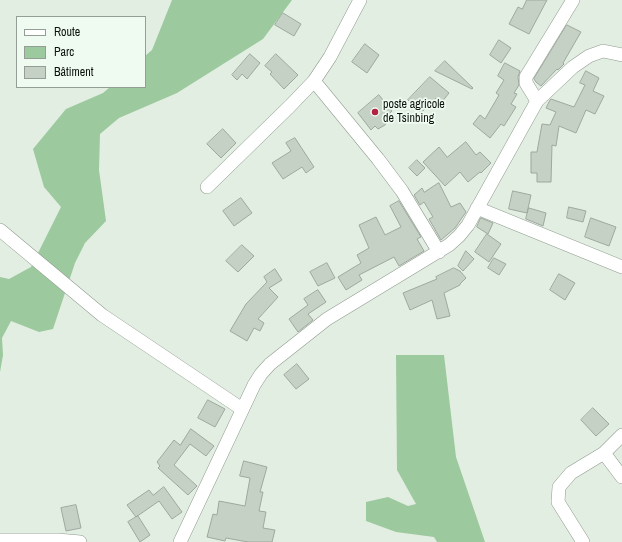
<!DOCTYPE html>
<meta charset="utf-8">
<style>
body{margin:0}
#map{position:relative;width:622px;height:542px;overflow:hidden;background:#e2eee2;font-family:"Archivo Narrow",sans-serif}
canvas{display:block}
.legend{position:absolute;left:16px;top:16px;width:130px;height:72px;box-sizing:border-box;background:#effbf0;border:1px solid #959e96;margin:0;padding:5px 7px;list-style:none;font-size:12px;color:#0e120e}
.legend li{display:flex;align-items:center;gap:8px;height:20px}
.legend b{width:20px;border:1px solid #959e96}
</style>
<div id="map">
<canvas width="622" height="542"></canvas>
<ul class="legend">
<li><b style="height:5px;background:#fff"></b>Route</li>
<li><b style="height:11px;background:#9cc99d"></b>Parc</li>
<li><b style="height:11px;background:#c6d1c6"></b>Bâtiment</li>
</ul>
</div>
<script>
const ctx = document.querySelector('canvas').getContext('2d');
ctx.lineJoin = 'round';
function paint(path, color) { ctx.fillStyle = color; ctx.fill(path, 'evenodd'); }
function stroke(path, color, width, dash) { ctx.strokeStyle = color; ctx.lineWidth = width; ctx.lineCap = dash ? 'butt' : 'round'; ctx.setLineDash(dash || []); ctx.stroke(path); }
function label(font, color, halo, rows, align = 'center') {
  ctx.font = font + ' "Archivo Narrow",sans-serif'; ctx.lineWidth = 3.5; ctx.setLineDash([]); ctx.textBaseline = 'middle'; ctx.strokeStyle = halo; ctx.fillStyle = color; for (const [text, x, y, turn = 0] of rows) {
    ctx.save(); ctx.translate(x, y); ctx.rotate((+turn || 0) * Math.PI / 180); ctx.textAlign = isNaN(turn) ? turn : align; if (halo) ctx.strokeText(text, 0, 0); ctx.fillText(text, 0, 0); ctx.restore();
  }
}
paint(new Path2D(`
 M172,0H292L263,39L177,93L119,118L100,134L99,170L106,221L85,243L75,263L53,329L39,332L11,321L2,338L3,355L0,372V277L9,279L31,267L61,207L44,187L33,149L66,109L103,93L110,87H145V56L152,50Z
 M396,355H444L456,457L485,542H437L434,537L396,532L366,521V502L388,497L408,506L416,504L397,470Z`), '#9cc99d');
const building = new Path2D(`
 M527,0H547L529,34L509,24L518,7L522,9Z
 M283,13L301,24L294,36L275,25Z
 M567,25L581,32L563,63L564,64L558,70L557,69L541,86L536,82L534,79Z
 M499,40L511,48L501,63L490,55Z
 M365,44L379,55L367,73L352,62Z
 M250,54L260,63L247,79L242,74L237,80L232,75Z
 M276,54L298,75L284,89L270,74L272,72L265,66Z
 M445,61L473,88L472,89L435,71Z
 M505,63L520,71L518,77L519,85L514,93L517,94L511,104L516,107L504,126L501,124L490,138L473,124L480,115L485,119L499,95L496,93L504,80L498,76Z
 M586,71L599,78L593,91L604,96L595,114L586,110L576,133L559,126L556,146L552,145L551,182H537V173H531V152H537L542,124L550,125L556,112L546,108L550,100L551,99L574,107L585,85L580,83Z
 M430,77L449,93L441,103L436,98L421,113L408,100Z
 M379,95L392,111L388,115L390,118L385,125L378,129L375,126L371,130L358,113Z
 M223,129L236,143L221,158L207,144Z
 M295,138L314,167L306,173L302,167L283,179L272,163L291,151L286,143Z
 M466,142L476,155L480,152L491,163L481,173L480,172L468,182L460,172L445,186L423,162L439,147L447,157Z
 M417,160L425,168L417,176L409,168Z
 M439,183L451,207L460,203L466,212L455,228L441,240L429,219L433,217L424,202L420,205L414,195L422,188L424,192Z
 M513,191L531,195L527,213L509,209Z
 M241,198L252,213L234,226L223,211Z
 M399,201L421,237L417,239L424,251L399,266L394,257L359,275L362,280L346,290L338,277L361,263L357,255L369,248L359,225L376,217L385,235L401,227L390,206Z
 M569,207L586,211L583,222L567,218Z
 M529,208L546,213L543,226L526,219Z
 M481,218L493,223L488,234L477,227Z
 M591,218L616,227L609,246L585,237Z
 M487,234L501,244L489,262L475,252Z
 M242,245L254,256L238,272L226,261Z
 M466,251L474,259L463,271L458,266Z
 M494,258L506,264L499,275L488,268Z
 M327,263L335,278L318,286L310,272Z
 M454,268L460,271L466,278L460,284V285L444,293L450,316L437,319L432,300L410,310L403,293L437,279L436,277Z
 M275,269L282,280L269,288L278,297L258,319L264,323L260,331L254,328L247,341L230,331L246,304L267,282L264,277Z
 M559,274L575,283L565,300L550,290Z
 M318,290L326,302L308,314L313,320L298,332L289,319L308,305L304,299Z
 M297,364L309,379L296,389L284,375Z
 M208,400L225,409L215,427L198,418Z
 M593,408L609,424L596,436L581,420Z
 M191,429L214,446L206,456L190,444L174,465L197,486L188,495L158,468L160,466L157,462L174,440L180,445Z
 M244,461L267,467L260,492H263L259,511L266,512L263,528L275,530L272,542H248L226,538L225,541L207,537L213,514L217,515L219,501L245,506L250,478L240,476Z
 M164,487L182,512L172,519L159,501L136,517L127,505L149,490L153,495Z
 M76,505L81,528L66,531L61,508Z
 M138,516L150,535L140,542L128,522Z`);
paint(building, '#c6d1c6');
stroke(building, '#9ea89e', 1);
const minor = new Path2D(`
 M314,81L330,57L360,0
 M537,101L526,83V77L573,0
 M207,187L290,106L314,81L378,159L402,191L439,252
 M477,208L622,267
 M0,230L102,315L242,409
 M622,435L604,453L622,477
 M0,540H58L80,542
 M180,542L254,385L261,374L270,364L327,319L449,245L459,236L468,225L537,101L573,67L589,56L603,51L622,55
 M583,542L558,502L559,487L571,473L604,453`);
stroke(minor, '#909b90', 14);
stroke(minor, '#fff', 13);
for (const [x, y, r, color] of [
 [375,112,4,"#b32141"]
]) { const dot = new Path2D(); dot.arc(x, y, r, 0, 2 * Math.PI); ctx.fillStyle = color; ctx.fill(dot); stroke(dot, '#effbf0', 1.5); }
label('12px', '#0e120e', '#effbf0', [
 ["poste agricole",383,105],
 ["de Tsinbing",383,119]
], 'left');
</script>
